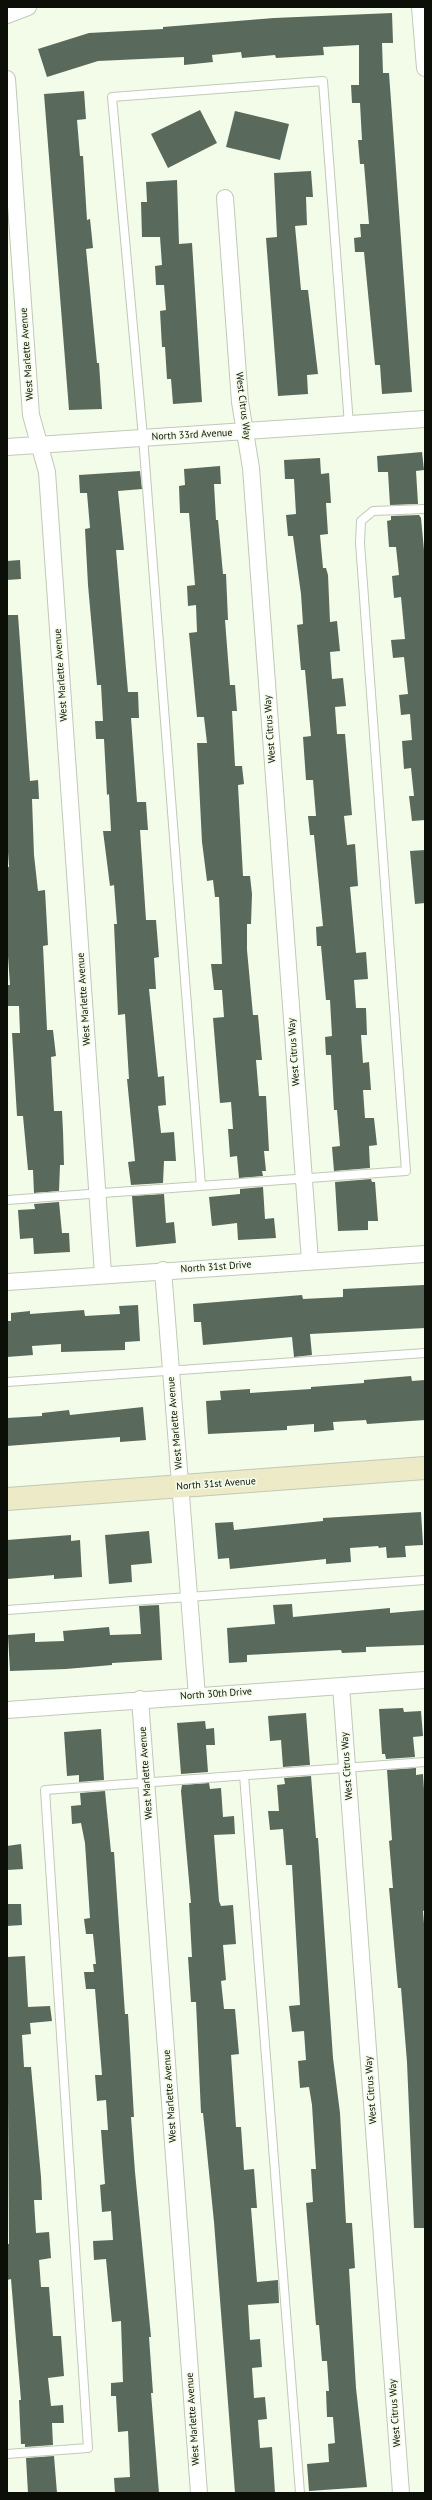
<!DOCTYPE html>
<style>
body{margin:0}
#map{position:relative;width:432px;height:2500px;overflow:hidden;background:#f3fce8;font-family:"PT Sans",sans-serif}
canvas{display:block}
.frame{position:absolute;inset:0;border:8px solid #0c0f08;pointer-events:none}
</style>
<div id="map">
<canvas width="432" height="2500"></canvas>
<div class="frame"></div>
</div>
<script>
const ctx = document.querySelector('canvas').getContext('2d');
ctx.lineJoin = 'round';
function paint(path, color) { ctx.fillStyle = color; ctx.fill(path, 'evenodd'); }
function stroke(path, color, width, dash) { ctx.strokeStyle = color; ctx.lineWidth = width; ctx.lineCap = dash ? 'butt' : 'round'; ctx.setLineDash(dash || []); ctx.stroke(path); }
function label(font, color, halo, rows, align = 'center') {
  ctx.font = font + ' "PT Sans",sans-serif'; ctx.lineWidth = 3.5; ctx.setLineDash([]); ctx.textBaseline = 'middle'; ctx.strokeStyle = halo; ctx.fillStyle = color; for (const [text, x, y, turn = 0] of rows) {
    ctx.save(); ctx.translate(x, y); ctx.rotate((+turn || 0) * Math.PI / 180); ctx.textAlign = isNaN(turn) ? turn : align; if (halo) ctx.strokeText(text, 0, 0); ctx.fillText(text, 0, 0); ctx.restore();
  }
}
paint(new Path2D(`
 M392,13L393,43H382L383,73H389L412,392L382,394L380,365H375L364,252H355L354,238L361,237L360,224H369L364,164H360L358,140H362L360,103H352L351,85H359V45L323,47L324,55L276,58L275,55L242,58L241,52L212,55L213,62L184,65V57L98,61L47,77L38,49L89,33L163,29V27L274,18Z
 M84,91L86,119L77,120L80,156H83L87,220L90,219L93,248L86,249L97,363H99L102,409L69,410L44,94Z
 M200,110L217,143L168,168L151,134Z
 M235,111L289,124L280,160L226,147Z
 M311,171L313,197H306L307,225L295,226L301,290H308L318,374L307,375L308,394L278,396L266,238L277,237L274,173Z
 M177,180L179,244L192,243L202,402L173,404L171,379H167L165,347H162L160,311L166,310L164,285H156L155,266L162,265L160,237H142L141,202H147L146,182Z
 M422,452L424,470L416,471L418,504L390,505L388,472H378L377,456Z
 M320,458L321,474L329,473L331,503H326L328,534L320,535L323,568H326L328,575L330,622L337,621L340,651L330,652L332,679L343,678L346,706L335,707L337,734H345L352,815L344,816L347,845L355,844L358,886L350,887L356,953L366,952L368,979L354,980L356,1008H366L367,1035H361L363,1063L369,1062L371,1090H363L365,1118H374L377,1145L369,1146L370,1168L334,1171L332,1147L340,1146L337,1110H334L331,1055H326L325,1037L332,1036L330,1000H326L321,946H317L316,927L323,926L314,835H310L308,816H316L313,780H306L303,737L311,736L305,670H301L297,625L303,624L301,594L293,536H288L286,515L296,514L294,479H285L284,460Z
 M220,466L221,484H214L216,520H218L223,574H226L228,620H225L230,685H235L237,711H232L235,766H242L244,784L238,785L243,876H250L252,894L251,924H247V950L253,1015H258L262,1060H256L259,1096H266L269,1151H264L266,1171H262L263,1176L239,1178L237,1156L230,1157L228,1129H233L231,1102L220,1103L213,1018L224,1017L222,990H214L211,964H222L219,897H215L213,880L207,881L202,842L197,743H207L204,717H197L189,633L197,632L196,605L188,606L187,586L195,585L189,513H180L179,486L185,485L184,469Z
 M140,471L142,489L118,491L124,550H116L128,692H138L139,718H131L137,802H146L148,830H140L146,920H156L159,957L154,958L156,989H149L158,1077L164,1076L166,1105L158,1106L161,1133L174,1132L176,1161H164L163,1183L131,1185L128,1162L135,1161L127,1079H129L125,1014L118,1015L114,924H117L114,885L110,886L103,831H111L109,794L107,795L104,739H96L95,721H103L101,685H97L88,585L85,529L90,528L87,493H80L79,475Z
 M419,515L421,518L425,561V820L412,821L409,796H414L411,768L404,769L402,741L412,740L410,714L401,715L399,695L408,694L404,657L393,658L391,640L405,639L401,597L394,598L392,576L399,575L396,547H389L387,521L391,520V516Z
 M20,560L21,579L7,580V561Z
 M7,615H18L30,781L38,780L39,799H32L34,855L38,891L45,890L48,945L43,946L47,1030H53L56,1056L51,1057L54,1111H62L63,1131L64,1165H60L59,1191L34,1193L33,1170H28L23,1116H17L12,1033H20L19,1006H8L7,985H10L7,942V867H9L7,838Z
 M425,850V903L415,904L410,851Z
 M371,1179L372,1182H375L378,1221H368V1230L338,1231L335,1182Z
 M263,1187L265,1219L274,1218L276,1238L238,1240L237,1223L212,1226L209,1197L240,1194V1189Z
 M164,1194L166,1223L174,1222L176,1243L136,1247L132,1196Z
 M59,1202L62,1233H69L70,1252L34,1254L33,1238L20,1239L18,1210L35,1209L34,1204Z
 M424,1285L425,1328L310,1334L312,1355L294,1357L292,1337L203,1345L201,1322H194L193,1304L302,1295L303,1299L343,1297V1289Z
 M138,1305L140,1341L125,1342V1350L61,1352V1344L32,1346L33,1355L7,1357V1321H11V1313L30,1311V1314L84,1310L85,1316L120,1314L119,1306Z
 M411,1376L412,1381L425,1380V1420L367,1424L366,1420L333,1422L334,1430L314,1432V1424L287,1426V1430L208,1434L206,1401L221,1400L220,1391L250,1389V1393L311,1389V1387L364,1383V1380Z
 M143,1407L146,1440L120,1442V1437L7,1446V1418L42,1416V1413L69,1410L70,1415Z
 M421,1512L423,1545L405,1546L406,1557L387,1558L386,1547L379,1548L378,1546L350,1548L351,1562L326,1564V1559L230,1569L229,1558L218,1559L215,1523L233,1522L234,1530L323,1521V1518Z
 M149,1531L152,1563L131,1565L132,1582L109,1584L105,1535Z
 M71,1535V1541L80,1540L82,1577L54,1579V1575L7,1579V1540Z
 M292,1604L293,1617L390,1608V1613L425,1610V1645L366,1647V1652L342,1653L341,1650L247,1655V1662L229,1663L227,1628L275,1624L273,1605Z
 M159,1605L162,1660L112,1663V1665L66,1669L10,1671L8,1635L35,1633V1642L64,1641L63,1631L109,1627L110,1635L141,1634L139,1606Z
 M403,1708L404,1712L421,1711L423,1736L413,1737L415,1757L386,1759L385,1754H382L379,1709Z
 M306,1713L310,1765L283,1767L281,1740L270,1741L268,1716Z
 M205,1721L206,1729L214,1728L215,1745H206L208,1772L181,1774L177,1723Z
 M101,1729L104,1780L79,1782V1775L67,1776L64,1732Z
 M416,1768V1775L423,1774L425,1805V1910L423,1911L425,1936V2228H414L407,2062L401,1988H398L389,1888H393L389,1841L392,1840L387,1770Z
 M311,1776L316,1838H318L333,2058L340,2113L346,2223H352L355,2268L349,2269L356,2388L367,2487L309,2491L307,2464L329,2462L328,2444L335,2443L333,2417H327L326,2391H329L327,2361H322L319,2325H316L306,2203L313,2202L311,2169H316L312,2105L309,2087L300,2088L298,2061L306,2060L304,2031L292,2032L289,2006L300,2005L292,1865H286L283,1829L270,1830L268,1811H279L277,1785L285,1784L284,1778Z
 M209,1783L210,1789L221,1788L223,1817L234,1816L235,1834L214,1835L219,1901L221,1906L233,1905L236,1944L223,1945L226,1980L221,1981L224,2009H235L239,2054L231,2055L236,2127H241L244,2170L254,2169L257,2208H251L257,2282L278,2280L279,2303L248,2305L250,2340L260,2339L262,2367L252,2368L254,2398L265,2397L267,2419L258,2420L260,2448L272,2447L275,2493H235L214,2222L203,2113H201L196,2002H191L188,1957H192L189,1903H191L181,1791L182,1785Z
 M105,1791L111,1852H114L125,2014H128L134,2117H131L135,2172L151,2337H149L153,2393H151L159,2493H115L114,2478L130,2477L128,2431L118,2432L116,2396H111V2383L123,2382L121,2321L112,2322L106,2259L94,2260L93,2241L113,2240L111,2211L102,2212L100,2185L105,2184L101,2130H108L106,2100L97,2101L95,2075H102L95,1989H86L84,1972H94L93,1964H96L93,1934H86L84,1919L90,1918L85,1843L81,1823L72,1824L71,1806L81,1805L80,1793Z
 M21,1844L23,1869L7,1870V1846Z
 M7,1904H21L22,1925L7,1926Z
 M25,1956L28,2007L50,2006L52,2021L30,2023L31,2034L22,2035L24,2067H31L41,2177L42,2200H34L36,2233L49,2232L51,2258L39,2260L41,2287H49L53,2336H61L64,2376L48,2378L51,2406L63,2405L64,2423H52L53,2445L25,2447V2444H21L19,2400H21L16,2340L11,2279L7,2280V2244H9L7,1957Z
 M54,2456L57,2493H28L26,2458Z`), '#59695c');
const lane = new Path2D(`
 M201,1186L143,437L112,97L323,81L349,425
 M7,1200L406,1171L360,543L361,521L373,511L425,509
 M7,1382L425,1353
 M7,1610L425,1580
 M244,1775L300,2493
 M7,2454L88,2448L45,1790L425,1762`);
const street = new Path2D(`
 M420,7L425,68
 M7,15L28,7
 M7,79L31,415L47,472L103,1274
 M225,198L240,402L251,468L310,1261
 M7,447L425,419
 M163,1270L197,1696
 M7,1282L425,1254
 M341,1686L401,2493
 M140,1699L199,2493
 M7,1710L425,1680`);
const secondary = new Path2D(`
 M7,1499L425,1468`);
stroke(lane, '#c0cab6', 10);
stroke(street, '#c0cab6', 18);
stroke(secondary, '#c0cab6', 24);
stroke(lane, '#fff', 8);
stroke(street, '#fff', 16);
stroke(secondary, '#eceac7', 22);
label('10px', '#0c0f08', '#f3fce8', [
 ["West Marlette Avenue",27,354,-94],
 ["West Citrus Way",243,406,83],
 ["North 33rd Avenue",192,435,-3],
 ["West Marlette Avenue",61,675,-94],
 ["West Citrus Way",270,729,-94],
 ["West Marlette Avenue",84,999,-94],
 ["West Citrus Way",294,1052,-94],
 ["North 31st Drive",216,1267,-4],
 ["West Marlette Avenue",175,1423,-95],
 ["North 31st Avenue",216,1484,-4],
 ["North 30th Drive",216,1694,-4],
 ["West Citrus Way",347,1766,-94],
 ["West Marlette Avenue",146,1773,-94],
 ["West Citrus Way",371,2090,-94],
 ["West Marlette Avenue",170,2096,-94],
 ["West Citrus Way",395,2413,-94],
 ["West Marlette Avenue",193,2419,-94]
]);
</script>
